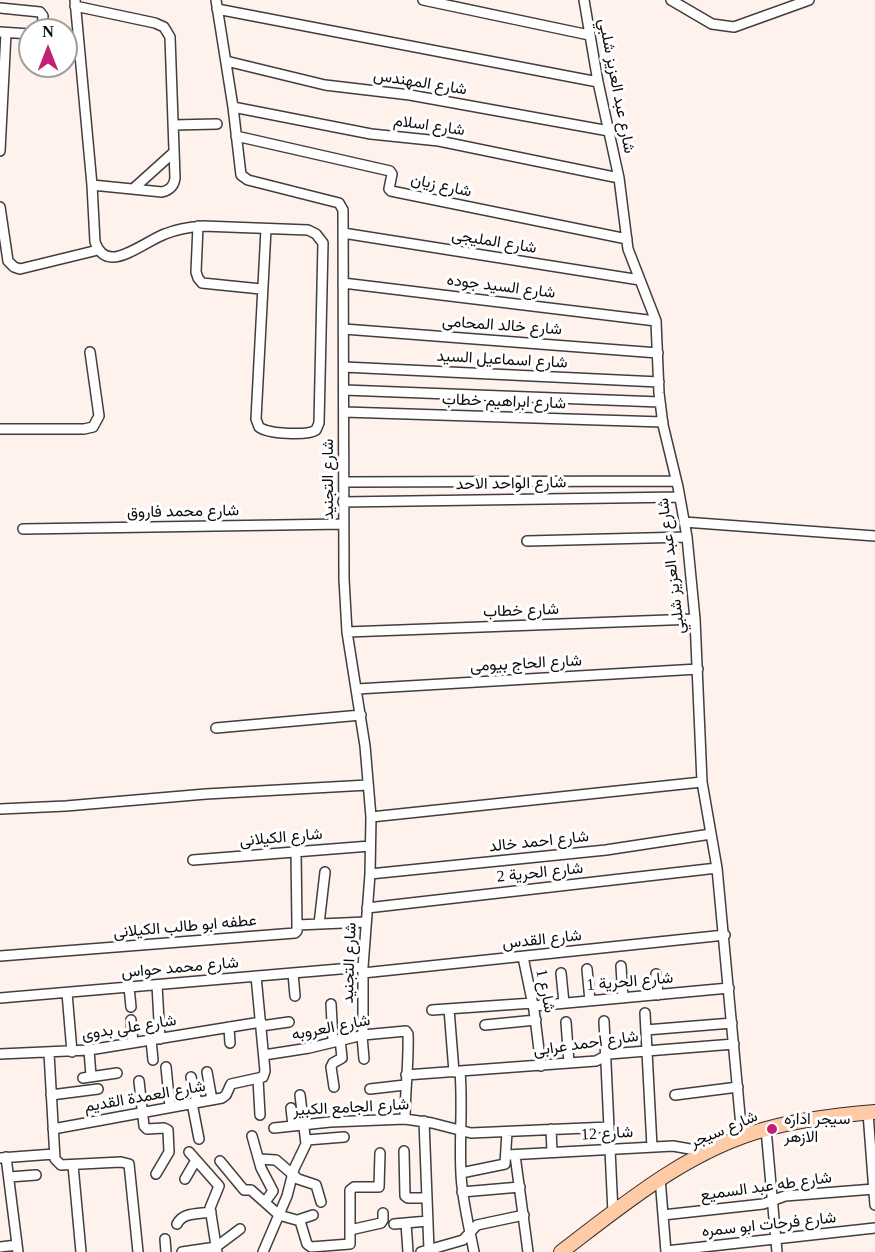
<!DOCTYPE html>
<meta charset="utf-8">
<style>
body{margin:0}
#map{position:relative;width:875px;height:1252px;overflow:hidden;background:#fff1eb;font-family:"Times New Roman",serif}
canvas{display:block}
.north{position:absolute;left:18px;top:18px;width:60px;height:60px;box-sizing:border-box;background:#fff;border:2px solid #9e9e9e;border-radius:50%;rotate:0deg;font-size:16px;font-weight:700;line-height:24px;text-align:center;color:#0c0c0c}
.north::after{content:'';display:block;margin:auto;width:21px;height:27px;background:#c02076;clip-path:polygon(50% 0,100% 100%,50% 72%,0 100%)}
</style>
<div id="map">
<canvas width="875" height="1252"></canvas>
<div class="north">N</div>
</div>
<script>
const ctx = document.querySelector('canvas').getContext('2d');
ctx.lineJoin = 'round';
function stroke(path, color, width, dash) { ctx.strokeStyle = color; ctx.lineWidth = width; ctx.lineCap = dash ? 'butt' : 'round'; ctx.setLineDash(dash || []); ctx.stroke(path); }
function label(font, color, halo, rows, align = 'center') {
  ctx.font = font + ' "Times New Roman",Vazirmatn,serif'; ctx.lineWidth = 6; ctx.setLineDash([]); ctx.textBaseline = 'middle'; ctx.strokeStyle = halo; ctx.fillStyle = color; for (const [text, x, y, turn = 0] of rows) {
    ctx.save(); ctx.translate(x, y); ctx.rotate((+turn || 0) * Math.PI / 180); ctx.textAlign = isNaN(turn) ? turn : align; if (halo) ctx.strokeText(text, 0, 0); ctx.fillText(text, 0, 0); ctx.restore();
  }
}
const minor = new Path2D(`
 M75,0L92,185L95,242C98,250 103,257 112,257C126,258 151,239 165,234C177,229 190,227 203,226L308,230L316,234L323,243L319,423L316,430C307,436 268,434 259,427L256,419L266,229
 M216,0L233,107L241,175L248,180L339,203L343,210L344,579L347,632L365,746L371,817L370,874L363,967V1035
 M423,0L589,35
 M584,0L598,82L619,178L628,249L656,321L659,393L663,425L678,487L687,537L695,619L702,782L717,868L742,1137
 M671,0L712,24L734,27L809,0
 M75,6L155,23L164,27L170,37L175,178C174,186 170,190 162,192L92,185
 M0,8L40,12L43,16L42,30
 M217,9L598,82
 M0,32L30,34
 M226,61L325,85L410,95L609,131
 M233,107L371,134L439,141L619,178
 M173,125L217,124
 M236,136L390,171L392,174L389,189L391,191L627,239
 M0,151L6,33
 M133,189L174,152
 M0,207L8,261L14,267L20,269L98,250
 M198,226L196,272L198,278L202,283L261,289
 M343,233L640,280
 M343,283L656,321
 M344,329L658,353
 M344,367L659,382
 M344,390L660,402
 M344,412L663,422
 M0,429H84L93,427L99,416L90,352
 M344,482L676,481
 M343,502L680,497
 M684,522L875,536
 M23,529L343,524
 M527,541L687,537
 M347,632L695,619
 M357,689L698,669
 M216,728L361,715
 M0,809L66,806L206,794L368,785
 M371,817L702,782
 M296,852L297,925
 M193,860L370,846
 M370,874L606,850L711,834
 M367,908L717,868
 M319,924L325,872
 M0,956L295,933L297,931V925L366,922
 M523,957L534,1010L541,1066
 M621,966L623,998
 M587,969L590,1001
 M293,973L295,996
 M363,973L725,935
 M561,973L564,1003
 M656,974L658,995
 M157,985L160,1039
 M129,987L131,1007
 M67,993L72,1052
 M0,998L363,967
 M331,1004L333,1041
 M534,1006L729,988
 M449,1009L454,1072
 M432,1010L533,1003
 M645,1013L652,1147
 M131,1020L133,1043
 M604,1021L613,1213
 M566,1022L569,1063
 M485,1025L536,1020
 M261,1026L289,1022
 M229,1027L230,1043
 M646,1030L732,1023
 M362,1036L364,1059
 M151,1040L153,1060
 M89,1050L91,1076
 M49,1053L55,1159L61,1165L121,1162L129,1164L138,1252
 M0,1054L89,1050L261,1022
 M264,1055L309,1048L363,1035L406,1031L408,1034C409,1063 405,1090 405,1119
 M166,1067L170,1107
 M207,1072L212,1100
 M460,1072C463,1106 459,1140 461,1174C462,1200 469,1226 474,1252
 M406,1075L596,1061L609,1054L734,1044
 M191,1077L197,1102
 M83,1078L117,1073
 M258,1079L260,1115
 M139,1081L144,1126L147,1129L164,1128L168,1130L169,1152L156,1174
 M334,1087L331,1067L333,1063L342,1058L340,1039
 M370,1089L405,1085
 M51,1095L98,1089
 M675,1095L738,1087
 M192,1103L199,1139
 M291,1108L293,1126
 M868,1113L875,1205
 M424,1121L429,1250
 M274,1128L330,1122L405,1119L432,1123L471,1133L609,1127
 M53,1129L222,1098L226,1095L231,1084L263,1077L265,1071L256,976
 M551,1129L552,1152
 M766,1129L777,1252
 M252,1136L261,1168L273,1191L265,1202
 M307,1140L344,1137
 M404,1151L405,1196L408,1198H427
 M189,1152L219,1186L210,1208L217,1252
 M507,1155L673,1146L707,1152
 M515,1155L528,1252
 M6,1157L18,1252
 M0,1158L54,1154
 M259,1159L276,1160L298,1179L316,1185L321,1202
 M220,1161L244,1190H251L279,1215L300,1221L307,1244L311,1247L350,1244V1190L354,1187H379L380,1153
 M73,1165L81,1252
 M461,1173L505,1164L507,1132
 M9,1177L36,1175
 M660,1178L666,1252
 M185,1179L196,1160
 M462,1192L520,1187
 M663,1215L763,1204L785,1196L874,1189
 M298,1220L313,1215
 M406,1223L408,1252
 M177,1224C183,1212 199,1214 211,1212
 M394,1224L428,1221
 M350,1230L381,1223L383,1220V1213
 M165,1239L166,1252
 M0,1247L17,1245
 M666,1251L875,1228
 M182,1252L216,1247L240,1229
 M263,1252L287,1196L294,1169L306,1144L300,1095
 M421,1252L463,1240L477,1225L524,1215`);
const secondary = new Path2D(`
 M561,1252C624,1204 688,1150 766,1129C801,1119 839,1115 875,1112`);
stroke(minor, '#3f3f3f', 12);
stroke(secondary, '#2e2e2e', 16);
stroke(minor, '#fff', 9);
stroke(secondary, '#ffcaa6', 14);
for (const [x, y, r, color] of [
 [772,1129,6,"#c02076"]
]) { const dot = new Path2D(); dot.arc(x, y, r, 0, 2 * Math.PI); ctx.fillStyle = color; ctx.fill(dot); stroke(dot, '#fff', 2); }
label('16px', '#0c0c0c', '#fff', [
 ["شارع المهندس",420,83,9],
 ["شارع عبد العزيز شلبي",616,86,79],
 ["شارع اسلام",429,126,8],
 ["شارع زيان",441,186,12],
 ["شارع المليجى",494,242,9],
 ["شارع السيد جوده",501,287,7],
 ["شارع خالد المحامى",502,326,4],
 ["شارع اسماعيل السيد",502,360,3],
 ["شارع ابراهيم خطاب",504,402,2],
 ["شارع التجنيد",329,479,-90],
 ["شارع الواحد الاحد",511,484,-1],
 ["شارع محمد فاروق",183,512,-1],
 ["شارع عبد العزيز شلبي",672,566,-97],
 ["شارع خطاب",521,611,-2],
 ["شارع الحاج بيومى",526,664,-3],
 ["شارع الكيلانى",281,838,-5],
 ["شارع احمد خالد",539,842,-6],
 ["شارع الحرية 2",540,873,-6],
 ["عطفه ابو طالب الكيلانى",185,927,-5],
 ["شارع القدس",542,940,-6],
 ["شارع التجنيد",350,963,-88],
 ["شارع محمد حواس",180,968,-5],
 ["شارع الحرية 1",630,982,-5],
 ["شارع 1",545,991,78],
 ["شارع على بدوى",129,1028,-9],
 ["شارع العروبه",331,1028,-11],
 ["شارع احمد عرابى",586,1044,-8],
 ["شارع العمدة القديم",145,1097,-10],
 ["شارع الجامع الكبير",351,1108,-3],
 ["شارع سيجر",724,1130,-23],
 ["شارع 12",607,1134,-3],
 ["شارع طه عبد السميع",766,1187,-8],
 ["شارع فرحات ابو سمره",769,1225,-6]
]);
label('16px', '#0c0c0c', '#fff', [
 ["سيجر اداره",784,1120],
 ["الازهر",784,1138]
], 'left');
</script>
